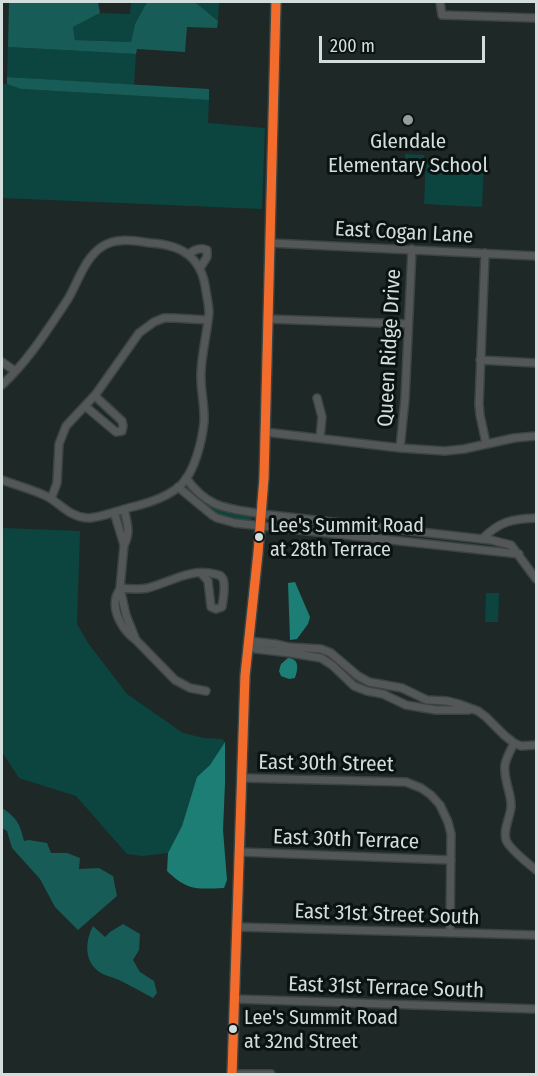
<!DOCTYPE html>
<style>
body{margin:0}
#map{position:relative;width:538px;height:1076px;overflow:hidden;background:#1e2826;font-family:"Fira Sans Condensed",sans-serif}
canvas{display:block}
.frame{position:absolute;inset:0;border:3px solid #d3dedc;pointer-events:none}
.scale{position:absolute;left:319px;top:36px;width:166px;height:27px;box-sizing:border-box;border:3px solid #d3dedc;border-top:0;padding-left:8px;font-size:18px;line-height:21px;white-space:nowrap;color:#d3dedc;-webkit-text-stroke:4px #0b1312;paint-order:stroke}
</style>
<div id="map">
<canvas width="538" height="1076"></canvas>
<div class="frame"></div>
<div class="scale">200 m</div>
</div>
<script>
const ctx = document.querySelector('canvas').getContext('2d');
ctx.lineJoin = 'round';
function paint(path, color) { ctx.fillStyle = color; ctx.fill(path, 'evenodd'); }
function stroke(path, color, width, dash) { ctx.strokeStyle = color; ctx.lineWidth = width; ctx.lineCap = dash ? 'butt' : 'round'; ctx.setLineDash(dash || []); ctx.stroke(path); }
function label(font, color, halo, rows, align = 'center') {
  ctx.font = font + ' "Fira Sans Condensed",sans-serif'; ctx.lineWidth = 6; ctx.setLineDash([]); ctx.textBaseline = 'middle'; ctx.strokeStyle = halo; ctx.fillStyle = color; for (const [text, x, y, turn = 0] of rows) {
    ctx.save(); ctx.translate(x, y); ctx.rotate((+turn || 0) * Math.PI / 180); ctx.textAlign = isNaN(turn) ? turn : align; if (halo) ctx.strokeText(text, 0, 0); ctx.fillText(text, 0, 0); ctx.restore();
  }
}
paint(new Path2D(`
 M131,2H147L135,24L131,42L75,40L73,27L100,13L130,14Z
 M195,2H219L218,21Z
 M8,47L136,54L134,85L7,77Z
 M2,84H7L21,89L209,100L208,123L265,128L262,209L2,198Z
 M405,154L424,155V167H405Z
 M426,159L484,161L482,207L424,204Z
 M187,486L207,503L251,515L252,519C247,522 241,521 234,519C213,514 202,504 186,489Z
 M2,528L80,531L77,624L88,643L127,694L183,733L204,738L222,739L225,742L210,765L197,777L182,826L168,853L142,856L127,854L76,796L19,778L2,752Z
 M486,593H499L498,622H485Z`), '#0c4540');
paint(new Path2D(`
 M9,2H98L100,13L73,27L75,40L131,42L135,24L147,2H195L218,21L217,28L187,27L185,52L137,49L136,54L8,47Z
 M7,77L209,89V100L21,89L7,84Z
 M2,808C17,818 20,824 24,841L29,840L47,843L51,853H67L80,858L79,869L99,868L113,876L117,896L78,930L55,907L40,879L12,848L7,831L2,828Z
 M123,924L140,934L139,950L133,960L140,972L154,981L157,993L153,998C142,992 131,986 119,980C115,978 110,977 105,975C84,966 84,943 93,926L105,937L110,932Z`), '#175c56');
paint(new Path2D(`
 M295,582L310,617L308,624L297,639L290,640L288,583Z
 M288,658C300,659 298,669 295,678L289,679L281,676L279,671L281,664Z
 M225,742V783L223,830L227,880L224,888C196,889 188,891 167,871L168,853L182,826L197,777L210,765Z`), '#1d7e76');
const minor = new Path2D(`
 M440,2L442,15L536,18
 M270,243L536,256
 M485,253L479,404L480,415L486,443
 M189,254C194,250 200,247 207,250V257L200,268
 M268,319L408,324
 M480,360L536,363
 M2,362L15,371
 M2,385C29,360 48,329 68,299C78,282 85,257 103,246C117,237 135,241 151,243C183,245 202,258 206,291C207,298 209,306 209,313C207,333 202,352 201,372C200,389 205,405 204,422C202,441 195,471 181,485C168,497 149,503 132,507C120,510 99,518 88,518C68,517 60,502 44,495C30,489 16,485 2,480
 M317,398L322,417L320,438
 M85,406L116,432L122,431L123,426L122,421L95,396
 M265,432L400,448L445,451L464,449L514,438L536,436
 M400,448L405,399L412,249
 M186,478C208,509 227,508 262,514L491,540L511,545L536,579
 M178,487L212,515L217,518L235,523L519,554
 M51,499L57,483L59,444L66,426L96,394L139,333L154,322L164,318H174L208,320
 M114,512L124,545L120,588L126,615L136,640
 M482,539C500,521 512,519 536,518
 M124,545C131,533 127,522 124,509
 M120,588C129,589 139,590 148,588C171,582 190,568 215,574C219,575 221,575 223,579C226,586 223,599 222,607L216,609L211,607L208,581L201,573
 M120,588C119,591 117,594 116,597C112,613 124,632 136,640L175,680L190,688L206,691
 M249,641L276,644L289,647L321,649L331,653L358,676L369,682L402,688L427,700L447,701L459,704L478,711L486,717L504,735L514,743L521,746L536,745
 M248,648L290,653L321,658L332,665L354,686L367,691L383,694L406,705L436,710H469
 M514,743C511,750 506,758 505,765C503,780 512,793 511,807C510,818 503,829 506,840C510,850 528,863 536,870
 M242,778L406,782L421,788L431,795L440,805L448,822L451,834L450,933
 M240,852L451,860
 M237,927L536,935
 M235,999L536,1009
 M232,1074H271`);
const secondary = new Path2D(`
 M232,1074L245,676L258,553L264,478L276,2`);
stroke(minor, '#3c4442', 10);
stroke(secondary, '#3c4442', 12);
stroke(minor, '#545757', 7);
stroke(secondary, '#545958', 9);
stroke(new Path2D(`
 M232,1074L245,676L258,553L264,478L276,2`), '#f36c2b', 9);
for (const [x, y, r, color] of [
 [408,120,6,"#949e9c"],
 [259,537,5,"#d3dedc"],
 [233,1029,5,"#d3dedc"]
]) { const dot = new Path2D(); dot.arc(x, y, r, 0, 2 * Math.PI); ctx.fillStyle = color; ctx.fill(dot); stroke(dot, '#0b1312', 2); }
label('20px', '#d3dedc', '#0b1312', [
 ["Lee's Summit Road",270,526],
 ["at 28th Terrace",270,550],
 ["Lee's Summit Road",244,1018],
 ["at 32nd Street",244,1042]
], 'left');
label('21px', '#d3dedc', '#0b1312', [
 ["Glendale",408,142],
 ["Elementary School",408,166]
]);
label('21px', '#d3dedc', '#0b1312', [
 ["East Cogan Lane",404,233,3],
 ["Queen Ridge Drive",390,348,-87],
 ["East 30th Street",326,764,1],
 ["East 30th Terrace",346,840,2],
 ["East 31st Street South",387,915,2],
 ["East 31st Terrace South",386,988,2]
]);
</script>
